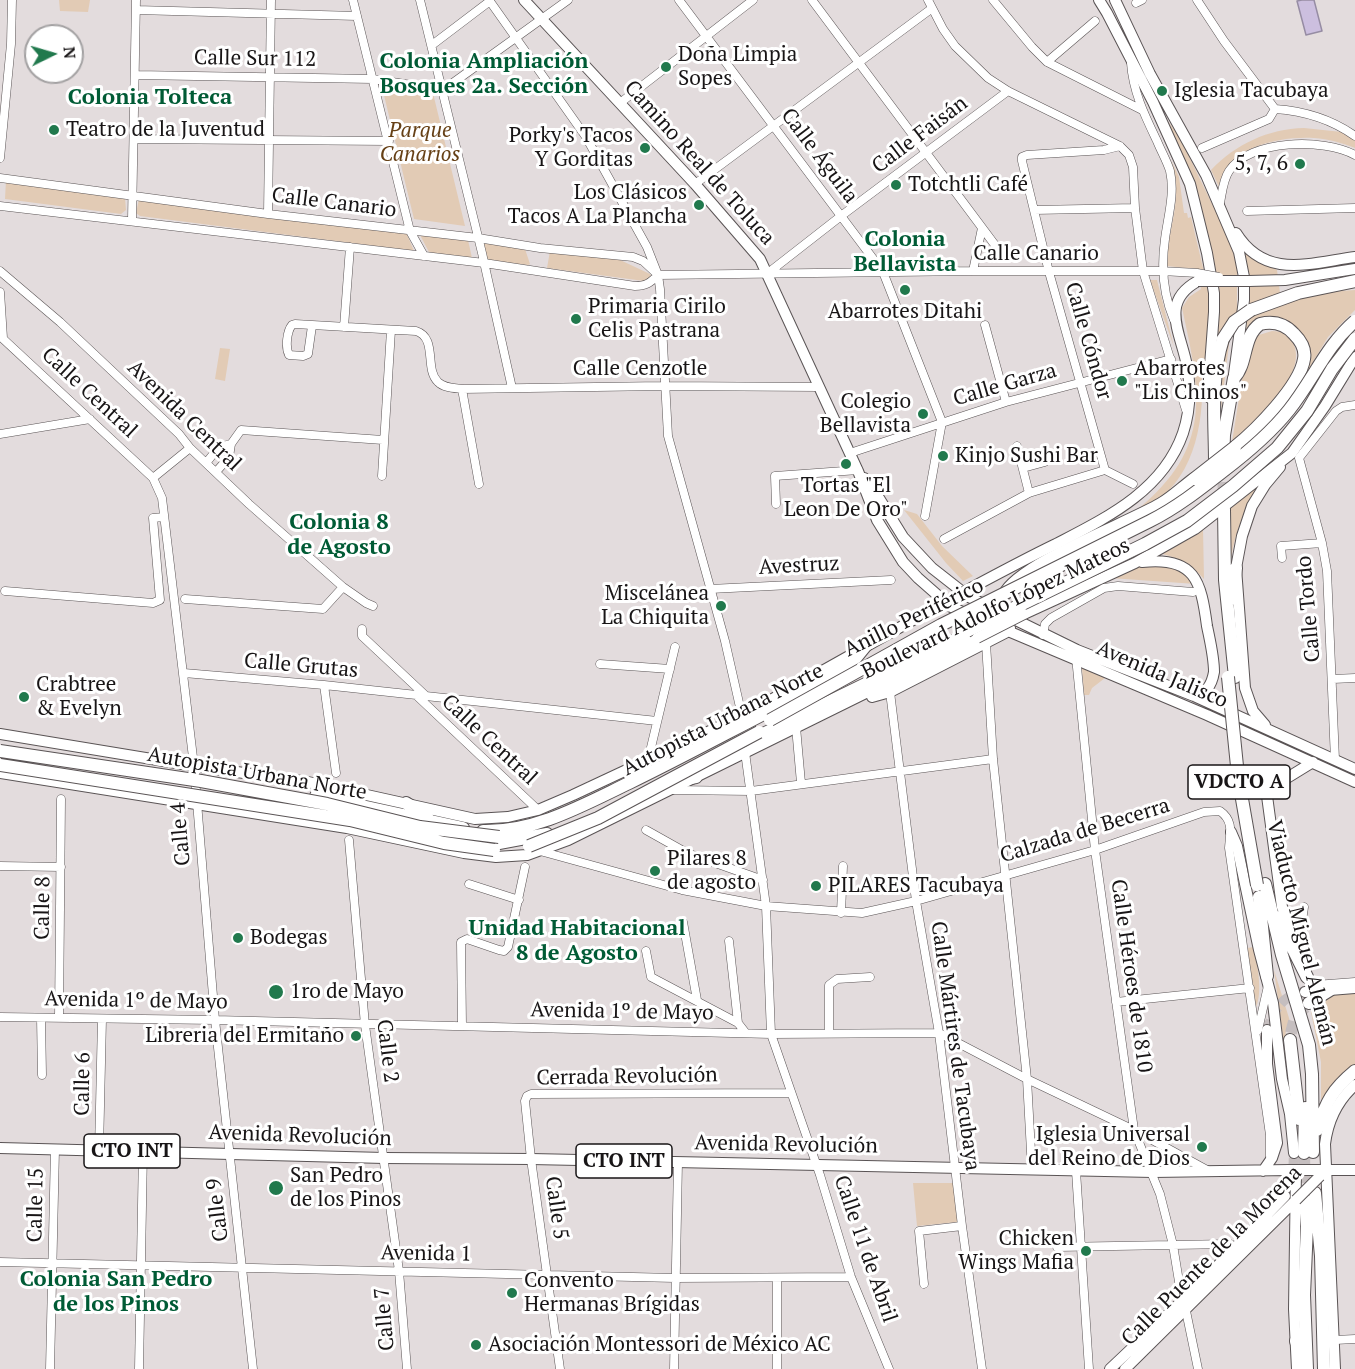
<!DOCTYPE html>
<meta charset="utf-8">
<style>
body{margin:0}
#map{position:relative;width:1355px;height:1369px;overflow:hidden;background:#e3dcdd;font-family:"PT Serif",serif}
canvas{display:block}
.north{position:absolute;left:24px;top:24px;width:60px;height:60px;box-sizing:border-box;background:#fff;border:2px solid #a3a1a2;border-radius:50%;rotate:85deg;font-size:16px;font-weight:700;line-height:24px;text-align:center;color:#181516}
.north::after{content:'';display:block;margin:auto;width:21px;height:27px;background:#21794d;clip-path:polygon(50% 0,100% 100%,50% 72%,0 100%)}
</style>
<div id="map">
<canvas width="1355" height="1369"></canvas>
<div class="north">N</div>
</div>
<script>
const ctx = document.querySelector('canvas').getContext('2d');
ctx.lineJoin = 'round';
function paint(path, color) { ctx.fillStyle = color; ctx.fill(path, 'evenodd'); }
function stroke(path, color, width, dash) { ctx.strokeStyle = color; ctx.lineWidth = width; ctx.lineCap = dash ? 'butt' : 'round'; ctx.setLineDash(dash || []); ctx.stroke(path); }
function label(font, color, halo, rows, align = 'center') {
  ctx.font = font + ' "PT Serif",serif'; ctx.lineWidth = 6; ctx.setLineDash([]); ctx.textBaseline = 'middle'; ctx.strokeStyle = halo; ctx.fillStyle = color; for (const [text, x, y, turn = 0] of rows) {
    ctx.save(); ctx.translate(x, y); ctx.rotate((+turn || 0) * Math.PI / 180); ctx.textAlign = isNaN(turn) ? turn : align; if (halo) ctx.strokeText(text, 0, 0); ctx.fillText(text, 0, 0); ctx.restore();
  }
}
paint(new Path2D(`
 M59,0H90L88,12L60,11Z
 M382,87L433,93L465,226L414,219Z
 M1167,120L1179,136L1233,247L1237,266V312L1224,325L1218,336L1217,296L1191,179Z
 M1304,128L1342,132L1355,140V148C1343,143 1328,139 1314,138C1280,136 1225,147 1219,187L1211,170C1236,144 1268,129 1304,128Z
 M1171,160L1179,177L1184,213H1187L1188,218L1191,217L1208,289L1210,306L1206,368L1201,369C1206,413 1196,477 1154,502C1149,505 1143,507 1137,510C1213,448 1201,394 1182,308L1189,297L1201,289L1197,269L1166,266C1168,226 1184,201 1171,160Z
 M6,180L125,198L126,210L121,214L5,199Z
 M139,199L406,232L414,251L140,216L136,213Z
 M421,233L468,240L472,258L430,254L420,235Z
 M484,242L525,249L530,264L528,265L489,261L487,259L483,243Z
 M1240,244L1251,255L1277,270L1280,293L1248,305Z
 M550,251L618,259L650,274L651,277L644,281L547,268Z
 M1150,280H1157L1174,347Z
 M1355,290V310L1328,337L1308,370L1310,357L1287,322L1246,333L1247,319C1281,302 1318,292 1355,290Z
 M1272,331C1282,331 1290,335 1294,345C1307,378 1253,422 1232,442L1243,373L1254,339L1259,335Z
 M1230,336L1220,418H1218L1222,359Z
 M220,348L230,349L225,381L215,379Z
 M1266,474C1244,505 1232,538 1229,576V506Z
 M904,510L917,514L942,546L973,576L963,581L946,563Z
 M1203,528L1204,579C1191,564 1176,556 1156,553Z
 M1150,563L1179,569L1196,584L1110,578L1137,565Z
 M1082,668L1105,678L1092,688L1089,695H1084Z
 M1254,947C1257,965 1263,991 1256,1007L1247,948Z
 M1274,970L1294,1034L1286,1031L1284,1044Z
 M1355,993V1066L1321,1100V1062L1311,1012C1325,994 1334,994 1355,993Z
 M913,1183H953L958,1222L917,1226Z`), '#e2cbb5');
const water = new Path2D(`
 M1302,0H1314L1322,31L1306,35L1297,1Z`);
paint(water, '#ccbfdf');
stroke(water, '#968ca3', 1.5);
stroke(new Path2D(`
 M1267,1030C1274,1011 1280,997 1302,992
 M1285,1196L1293,1178L1294,1153`), '#c5bebf', 10, [10, 5]);
stroke(new Path2D(`
 M1223,464L1224,502
 M1291,1033L1295,1018L1309,1003
 M1304,1153L1305,1199`), '#c5bebf', 12, [12, 6]);
const minor = new Path2D(`
 M353,0L410,231L424,256
 M420,0L482,253L512,388
 M489,0L586,137L647,247L658,275L660,289L668,436L725,641L742,716
 M679,0L883,272L942,422L925,516
 M812,0L998,249
 M928,0L943,29L955,46L988,78L1008,91L1120,146L1129,155L1133,167L1135,208L1143,271L1186,410
 M993,0L1032,47L1047,62L1142,110
 M1197,0L1224,41L1275,109
 M1136,3L1142,0
 M136,10L357,16
 M432,45L490,1
 M1047,62L1095,21
 M1131,63C1133,92 1145,116 1157,141C1161,151 1167,161 1170,171C1175,194 1168,216 1165,239C1161,267 1163,294 1174,320
 M136,75L373,79L443,90L568,0
 M620,103L753,0
 M1275,109C1304,111 1331,119 1355,136
 M135,139L389,141
 M1120,146L1104,150L1027,155L1022,157V161L1049,272L1105,470L1133,484
 M1202,148L1269,119L1275,109
 M0,158L11,44L12,0
 M0,178L268,214L478,238L540,248L633,257L643,261L655,272
 M695,184L931,9
 M1220,203C1222,193 1223,180 1229,171C1250,139 1324,138 1355,155
 M0,206L484,263L635,286C646,286 650,283 658,275L973,271H1162L1197,273
 M1034,210L1135,208
 M1247,211L1355,208
 M268,214L271,0
 M132,220L136,0
 M0,271L60,322L179,434L190,448L249,504L343,587L366,603L373,606
 M973,271L982,228
 M768,273L841,216L1008,91
 M0,292L3,338
 M985,325L1006,402
 M312,326L308,354L303,356L289,355C285,347 287,331 292,325L295,324L416,331C438,338 424,369 438,382C444,388 454,388 462,389L662,386L819,387
 M344,327L350,247
 M0,336L153,478L162,498L194,766L215,1020L253,1369
 M462,389L479,484
 M0,434L90,419
 M1017,446L1029,493
 M850,453L1006,402L1171,359
 M206,463L219,447L231,444
 M1023,468L1045,462
 M216,472L229,457L231,444L241,430L383,440
 M382,476L391,330
 M153,478L190,448
 M776,504L775,476L858,470
 M944,539L1029,493L1105,470
 M1282,558L1281,546L1322,543
 M710,589L891,580
 M5,591L153,603L160,600L153,518L164,517
 M185,599L323,609L343,587
 M362,629V636L426,696
 M1043,635L1045,624L1051,618L1104,588L1118,586L1193,592
 M986,643L993,759L1027,1079L1032,1170
 M1076,657L1095,850L1134,1130L1160,1194L1173,1245L1182,1300
 M600,664L670,669
 M184,673L324,685L657,721
 M1333,679L1355,678
 M324,685L336,773
 M890,692L916,901L939,1033L962,1226L982,1369
 M416,695L538,810
 M796,727L801,783
 M745,752L766,906L771,1034L820,1175L851,1277L889,1369
 M648,760L675,647
 M1335,760L1327,571L1322,543L1299,458L1336,411L1342,407L1355,405
 M672,790L751,791L993,759
 M646,830L687,853L763,880
 M349,840L365,1025L399,1271L407,1369
 M540,851L682,890L766,906L862,913L916,901L1095,850L1204,812L1220,811C1234,821 1230,833 1229,848L1270,1135V1156
 M0,866L61,867
 M469,884L519,900
 M1304,907L1302,921L1305,953
 M841,913L843,866
 M683,922L697,1000
 M729,941L738,1023
 M646,951L651,977L738,1023L745,1032
 M1307,977L1315,985L1355,982
 M1116,1002L1250,988
 M0,1017L215,1020L771,1034L939,1033L1027,1079L1134,1130L1207,1170
 M41,1018L42,1075
 M59,1018L61,799
 M462,1026L461,942L467,939L499,950L504,951L508,947L525,867
 M1258,1030L1268,986
 M829,1033V985L837,979L870,977
 M99,1150L102,1019
 M1076,1171L1089,1369
 M1057,1247L1230,1244
 M0,1262L675,1278L851,1277
 M924,1284L919,1231L962,1226
 M1186,1311L1198,1369
 M1335,1340L1355,1339
 M50,1369L55,1149
 M139,1369L143,1151
 M560,1369L531,1159L525,1101L527,1096L531,1094L790,1093
 M674,1369L678,1162
 M777,1369V1279`);
const major = new Path2D(`
 M524,0L695,184L760,259L858,471L877,520L903,562L918,578L951,607L1207,715L1355,782
 M1099,0L1107,13L1153,102L1190,184L1207,253L1214,293V312L1209,379L1210,398
 M1115,0L1150,74L1206,175L1239,252L1244,277V300L1234,374
 M1236,233C1265,280 1310,263 1355,257
 M1249,281L1285,280L1355,269
 M864,478L877,495L903,537L932,568L969,597L1077,650L1194,696L1355,769
 M1142,562C1195,556 1201,581 1207,626C1210,641 1214,657 1214,672C1212,684 1207,694 1194,696
 M971,588C999,573 1027,558 1056,544C1106,518 1163,491 1183,433C1190,412 1191,388 1187,366C1181,333 1159,302 1198,281
 M1024,614L1135,563L1195,529L1292,453L1325,406L1355,357
 M872,697L890,692L1007,632L1010,628
 M1265,725L1253,711L1245,688L1236,568L1242,536L1252,506L1265,485L1280,467
 M0,734L194,766L308,782L475,819L508,817L538,810L573,795L742,716L938,606
 M0,773L347,828L464,853L496,857L527,855L568,840L977,638
 M1231,832L1237,846L1259,950L1273,1003L1282,1079L1290,1114L1294,1153
 M1306,969L1303,955L1282,907L1267,796L1274,786L1313,762
 M1305,992L1355,988
 M0,1148L384,1158L531,1159L1153,1172L1289,1170
 M1296,1170L1294,1309L1297,1369
 M1319,1170H1355
 M1263,1171L1272,1158L1277,1143L1267,1064V1030
 M1271,1201L1288,1180
 M1110,1369L1200,1284L1285,1196
 M1125,1369L1296,1200
 M1335,1369L1325,1144C1328,1120 1337,1101 1355,1085`);
const highway = new Path2D(`
 M1251,310L1298,293L1355,281
 M1215,463C1215,421 1210,379 1223,339
 M1223,464L1224,435L1234,378C1248,363 1242,337 1260,324C1273,321 1285,324 1294,334C1301,341 1306,349 1304,359C1300,386 1256,430 1235,447
 M1224,509L1225,580L1235,677
 M1005,594C1018,565 1129,523 1161,504C1173,497 1183,487 1194,479
 M1232,599L1236,568
 M819,686L854,660L867,644
 M751,740L964,636
 M669,782L696,777
 M316,796L463,828
 M406,803L427,816
 M483,831C536,832 583,805 629,783C695,751 759,715 825,683
 M470,842L499,843L547,834
 M1265,884L1282,955L1309,1045L1312,1074L1313,1152
 M1259,897L1267,976
 M1277,917L1307,977
 M1309,1003L1330,990
 M1290,1040L1299,1119
 M1317,1130C1326,1102 1332,1090 1355,1071
 M1304,1153L1305,1108
 M1315,1193L1321,1256L1324,1369
 M1305,1200L1307,1226L1304,1295L1307,1369
 M1296,1341L1303,1362`);
stroke(minor, '#5a5455', 9);
stroke(major, '#5a5455', 12);
stroke(highway, '#5a5455', 14);
stroke(minor, '#fff', 8);
stroke(major, '#fff', 10);
stroke(highway, '#fff', 12);
const minorBridge = new Path2D(`
 M1197,273L1219,277`);
const majorBridge = new Path2D(`
 M1198,281H1249
 M938,606L971,588
 M977,638L1024,614
 M1289,1170H1319
 M1296,1200L1320,1176`);
const highwayBridge = new Path2D(`
 M1223,339L1234,322L1251,310
 M1194,479L1235,447
 M967,631L1145,544L1187,521L1233,486L1277,448L1307,411L1332,369L1355,339
 M1228,677L1238,776L1257,885
 M770,720L941,625L1150,521C1176,508 1199,490 1222,472C1247,453 1270,434 1289,410C1313,380 1326,346 1355,321
 M0,751L201,781L327,804L420,827L499,837
 M0,765L350,820L444,843L494,850
 M529,846L598,818L759,732`);
stroke(minorBridge, '#5a5455', 9, []);
stroke(majorBridge, '#5a5455', 12, []);
stroke(highwayBridge, '#5a5455', 14, []);
stroke(minorBridge, '#fff', 8);
stroke(majorBridge, '#fff', 10);
stroke(highwayBridge, '#fff', 12);
for (const [x, y, r, color] of [
 [666,67,6,"#21794d"],
 [1162,91,6,"#21794d"],
 [54,130,6,"#21794d"],
 [645,148,6,"#21794d"],
 [1300,164,6,"#21794d"],
 [896,185,6,"#21794d"],
 [699,205,6,"#21794d"],
 [905,290,6,"#21794d"],
 [576,319,6,"#21794d"],
 [1122,381,6,"#21794d"],
 [923,414,6,"#21794d"],
 [943,456,6,"#21794d"],
 [846,464,6,"#21794d"],
 [721,606,6,"#21794d"],
 [24,697,6,"#21794d"],
 [655,871,6,"#21794d"],
 [816,886,6,"#21794d"],
 [238,938,6,"#21794d"],
 [276,992,8,"#21794d"],
 [356,1036,6,"#21794d"],
 [1202,1147,6,"#21794d"],
 [276,1188,8,"#21794d"],
 [1086,1251,6,"#21794d"],
 [512,1293,6,"#21794d"],
 [476,1345,6,"#21794d"]
]) { const dot = new Path2D(); dot.arc(x, y, r, 0, 2 * Math.PI); ctx.fillStyle = color; ctx.fill(dot); stroke(dot, '#fff', 2); }
for (const [x, y, w] of [
 [1239,782,102],
 [132,1151,96],
 [624,1161,96]
]) { const box = new Path2D(); box.roundRect(x - w / 2, y - 17, w, 34, 4.5); ctx.fillStyle = '#fff'; ctx.fill(box); stroke(box, '#181516', 1.5); }
label('bold 20px', '#181516', null, [
 ["VDCTO A",1239,782],
 ["CTO INT",132,1151],
 ["CTO INT",624,1161]
]);
label('21px', '#181516', '#fff', [
 ["Doña Limpia",678,55],
 ["Sopes",678,79],
 ["Iglesia Tacubaya",1174,91],
 ["Teatro de la Juventud",66,130],
 ["Porky's Tacos",633,136,"right"],
 ["Y Gorditas",633,160,"right"],
 ["5, 7, 6",1288,164,"right"],
 ["Totchtli Café",908,185],
 ["Los Clásicos",687,193,"right"],
 ["Tacos A La Plancha",687,217,"right"],
 ["Primaria Cirilo",588,307],
 ["Celis Pastrana",588,331],
 ["Abarrotes Ditahi",905,312,"center"],
 ["Abarrotes",1134,369],
 ["\"Lis Chinos\"",1134,393],
 ["Colegio",911,402,"right"],
 ["Bellavista",911,426,"right"],
 ["Kinjo Sushi Bar",955,456],
 ["Tortas \"El",846,486,"center"],
 ["Leon De Oro\"",846,510,"center"],
 ["Miscelánea",709,594,"right"],
 ["La Chiquita",709,618,"right"],
 ["Crabtree",36,685],
 ["& Evelyn",36,709],
 ["Pilares 8",667,859],
 ["de agosto",667,883],
 ["PILARES Tacubaya",828,886],
 ["Bodegas",250,938],
 ["1ro de Mayo",290,992],
 ["Libreria del Ermitaño",344,1036,"right"],
 ["Iglesia Universal",1190,1135,"right"],
 ["del Reino de Dios",1190,1159,"right"],
 ["San Pedro",290,1176],
 ["de los Pinos",290,1200],
 ["Chicken",1074,1239,"right"],
 ["Wings Mafia",1074,1263,"right"],
 ["Convento",524,1281],
 ["Hermanas Brígidas",524,1305],
 ["Asociación Montessori de México AC",488,1345]
], 'left');
label('21px', '#181516', '#fff', [
 ["Calle Sur 112",255,59,1],
 ["Calle Faisán",920,135,-37],
 ["Calle Águila",819,156,53],
 ["Camino Real de Toluca",699,163,48],
 ["Calle Canario",334,203,7],
 ["Calle Canario",1036,254],
 ["Calle Cóndor",1088,341,74],
 ["Calle Cenzotle",640,369],
 ["Calle Garza",1005,385,-16],
 ["Calle Central",89,393,43],
 ["Avenida Central",184,416,44],
 ["Avestruz",799,566,-3],
 ["Boulevard Adolfo López Mateos",996,609,-26],
 ["Calle Tordo",1309,609,-95],
 ["Anillo Periférico",914,618,-26],
 ["Calle Grutas",301,666,5],
 ["Avenida Jalisco",1162,675,23],
 ["Autopista Urbana Norte",723,720,-27],
 ["Calle Central",489,740,43],
 ["Autopista Urbana Norte",257,774,10],
 ["Calzada de Becerra",1085,831,-17],
 ["Calle 4",181,834,-95],
 ["Calle 8",43,908,-89],
 ["Viaducto Miguel Alemán",1301,933,76],
 ["Calle Héroes de 1810",1131,976,82],
 ["Avenida 1º de Mayo",136,1001,1],
 ["Avenida 1º de Mayo",622,1012,1],
 ["Calle Mártires de Tacubaya",955,1046,82],
 ["Calle 2",387,1051,83],
 ["Cerrada Revolución",627,1077,-1],
 ["Calle 6",83,1084,-89],
 ["Avenida Revolución",300,1136,2],
 ["Avenida Revolución",786,1145,1],
 ["Calle 15",36,1205,-89],
 ["Calle 5",556,1208,82],
 ["Calle 9",218,1210,-97],
 ["Calle 11 de Abril",865,1249,71],
 ["Avenida 1",426,1254,1],
 ["Calle Puente de la Morena",1212,1256,-45],
 ["Calle 7",385,1319,-95]
]);
label('italic 21px', '#664016', '#fff', [
 ["Parque",420,131],
 ["Canarios",420,155]
]);
label('bold 22px', '#005b35', '#fff', [
 ["Colonia Ampliación",484,62],
 ["Bosques 2a. Sección",484,87],
 ["Colonia Tolteca",150,98],
 ["Colonia",905,240],
 ["Bellavista",905,265],
 ["Colonia 8",339,523],
 ["de Agosto",339,548],
 ["Unidad Habitacional",577,929],
 ["8 de Agosto",577,954],
 ["Colonia San Pedro",116,1280],
 ["de los Pinos",116,1305]
]);
</script>
